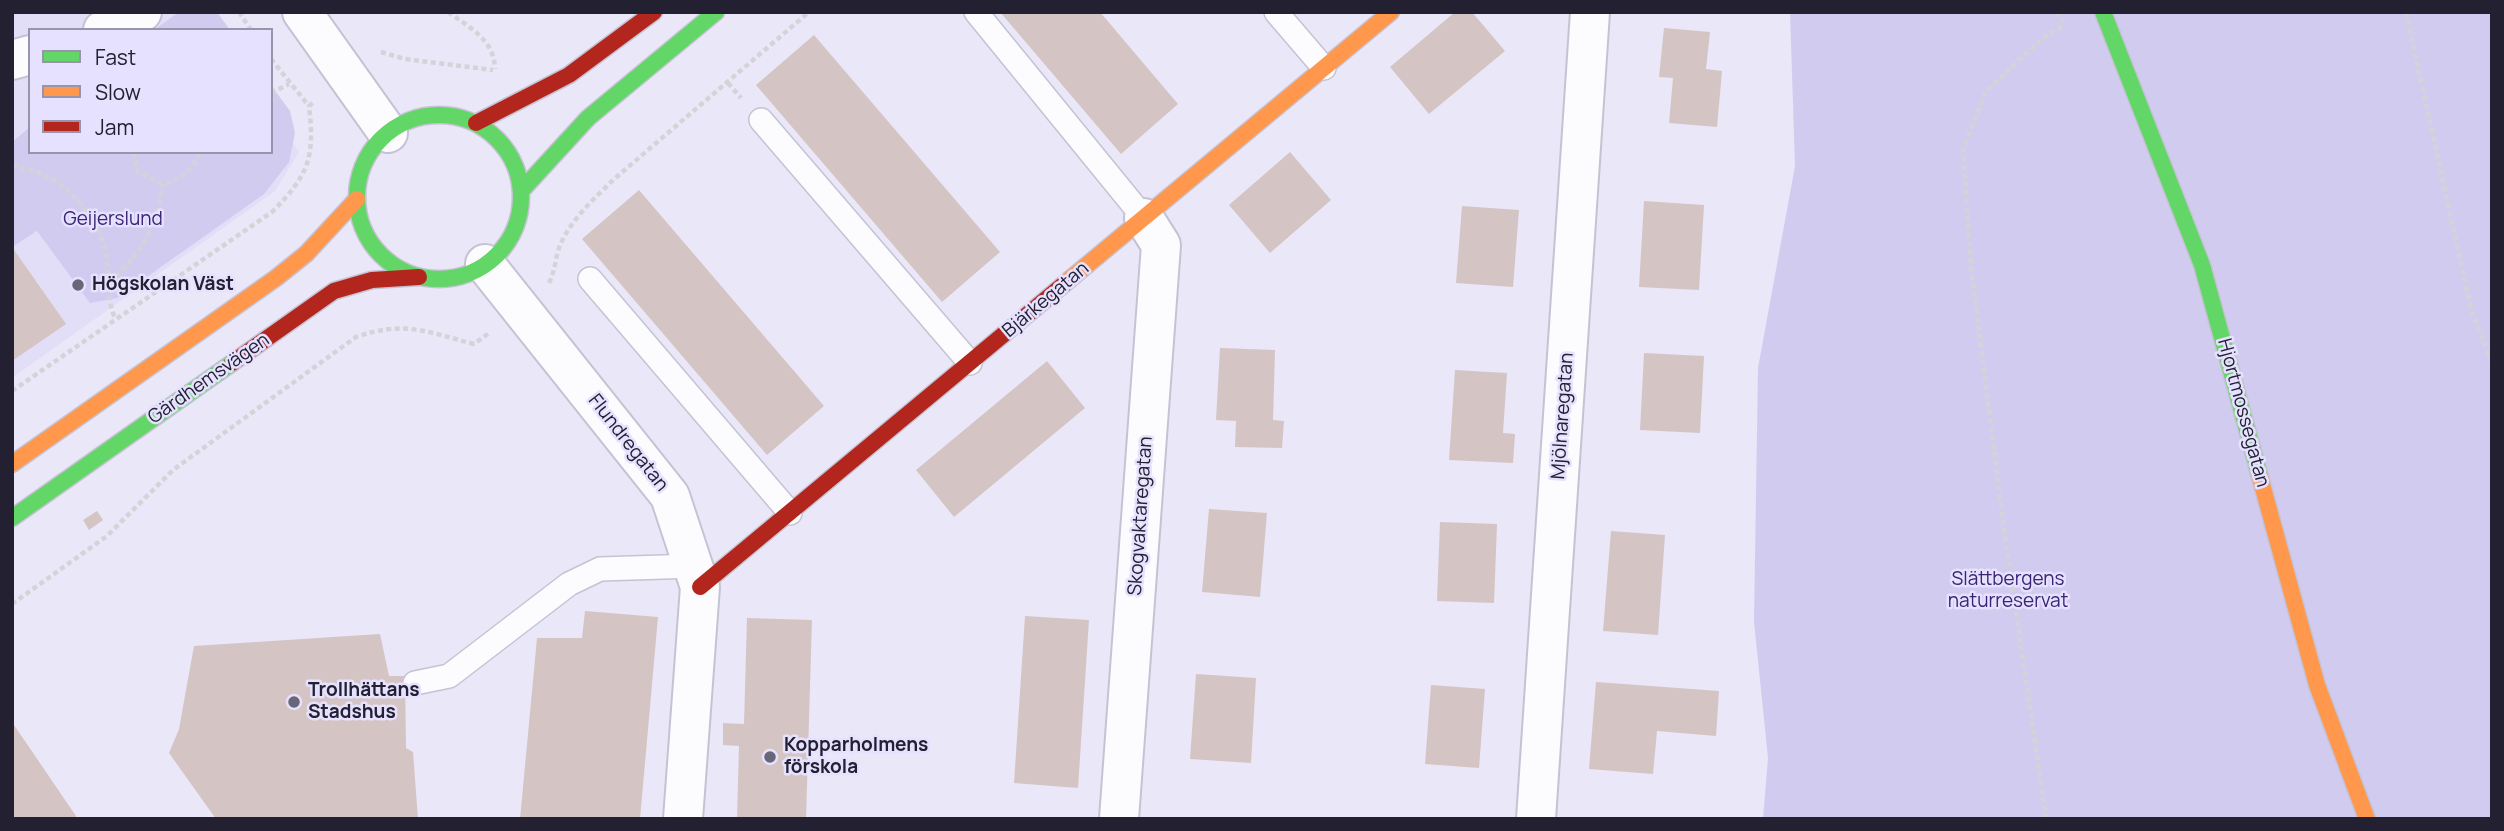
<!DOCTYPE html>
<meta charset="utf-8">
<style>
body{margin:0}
#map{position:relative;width:2504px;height:831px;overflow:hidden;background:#eae7f8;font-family:Manrope,sans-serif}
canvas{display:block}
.frame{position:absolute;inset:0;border:14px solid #222031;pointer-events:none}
.legend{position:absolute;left:28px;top:28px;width:245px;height:126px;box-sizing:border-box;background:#e5e1fe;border:2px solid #9794ac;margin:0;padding:9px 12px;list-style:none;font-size:21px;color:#222031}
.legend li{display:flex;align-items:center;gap:14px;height:35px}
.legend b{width:35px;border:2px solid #9794ac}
</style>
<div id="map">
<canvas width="2504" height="831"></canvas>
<div class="frame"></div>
<ul class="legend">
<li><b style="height:9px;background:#63d668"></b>Fast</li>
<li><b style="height:9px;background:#ff974d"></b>Slow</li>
<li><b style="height:9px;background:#b3261e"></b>Jam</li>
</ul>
</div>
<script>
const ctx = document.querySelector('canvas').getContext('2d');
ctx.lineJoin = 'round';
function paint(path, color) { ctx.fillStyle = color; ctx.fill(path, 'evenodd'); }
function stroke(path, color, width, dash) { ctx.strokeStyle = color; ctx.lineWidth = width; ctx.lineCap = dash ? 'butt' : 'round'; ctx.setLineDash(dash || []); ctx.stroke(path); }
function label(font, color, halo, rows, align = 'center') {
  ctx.font = font + ' Manrope,sans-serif'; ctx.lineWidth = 5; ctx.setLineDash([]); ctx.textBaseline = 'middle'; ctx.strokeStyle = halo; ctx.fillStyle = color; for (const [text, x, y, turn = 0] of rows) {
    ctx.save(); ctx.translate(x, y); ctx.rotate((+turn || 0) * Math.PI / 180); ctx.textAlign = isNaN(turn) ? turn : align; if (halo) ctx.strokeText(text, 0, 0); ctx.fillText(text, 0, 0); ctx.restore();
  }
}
paint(new Path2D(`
 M12,12H210L220,30H30V152H271V109L299,152L275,191L12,378Z`), '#e2def8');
paint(new Path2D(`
 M179,12H217L230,30H154Z
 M1790,12H2492V819H1763L1768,758L1754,622L1758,368L1795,166Z
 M271,85L290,111L295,133L289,162L264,194L117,298L90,303L37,231L12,247V142L30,127V152H271Z`), '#d1cbf0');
paint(new Path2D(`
 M1000,12H1100L1178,104L1121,154Z
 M1455,12H1472L1505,51L1429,114L1390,67Z
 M1664,28L1710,32L1706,69L1722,71L1717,127L1669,123L1673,78L1659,77Z
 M814,35L1000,252L942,302L756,85Z
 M1290,152L1331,200L1270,253L1229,205Z
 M639,190L824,406L767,455L582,239Z
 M1644,201L1704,205L1699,290L1639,287Z
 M1462,206L1519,210L1513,287L1456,283Z
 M12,247L66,324L12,361Z
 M1220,348L1275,350L1273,420L1284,421L1282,448L1235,447L1236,421L1216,420Z
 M1644,353L1704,356L1700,433L1640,430Z
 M1047,361L1085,408L954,517L916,470Z
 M1455,370L1507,373L1503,433L1515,434L1513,463L1449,460Z
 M1209,509L1267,513L1260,597L1202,592Z
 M97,511L103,520L89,530L83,520Z
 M1440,522L1497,524L1494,603L1437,601Z
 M1611,531L1665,535L1658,635L1603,631Z
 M585,611L658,617L640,819H520L537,638H582Z
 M1025,616L1089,620L1078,788L1014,783Z
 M747,618L812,620L806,819H737L739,746L723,745V723L744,724Z
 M380,634L389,676H405L406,748L413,752L418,819H216L169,753L179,729L194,646Z
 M1196,674L1256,678L1251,763L1190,759Z
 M1596,682L1719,691L1716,736L1657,731L1653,774L1589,769Z
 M1431,685L1485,689L1479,768L1425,764Z
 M12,722L78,819H12Z`), '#d4c5c4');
const lane = new Path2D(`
 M976,12L1144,218
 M1276,12L1324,68
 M761,120L970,363
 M590,279L790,513
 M415,683L449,676L569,584L600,569L695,566`);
const street = new Path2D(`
 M302,12L388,133
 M103,30L142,12
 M12,60L30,55
 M485,264L670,496L700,587L683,819
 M1119,819L1161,245L1144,218
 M1536,819L1590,12`);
const fast = new Path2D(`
 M2103,12L2202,265L2260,477
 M357 197a82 82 0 1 1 164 0a82 82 0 1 1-164 0Z
 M521,191L588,118L716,12
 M12,518L232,363`);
const slow = new Path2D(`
 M1063,285L1391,12
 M12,464L276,278L306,254L357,199
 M2260,477L2317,685L2367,819`);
const jam = new Path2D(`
 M476,123L569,75L654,12
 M232,363L334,291L372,280L419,277
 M700,587L1063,285`);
stroke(lane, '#c5c3d3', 26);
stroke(street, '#c5c3d3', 42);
stroke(fast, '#c5c3d3', 19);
stroke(slow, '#c5c3d3', 19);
stroke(jam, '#c5c3d3', 19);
stroke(new Path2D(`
 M239,12L251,30
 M448,12C470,28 494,39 495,69
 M2057,12L2063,22
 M2406,12L2471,309L2492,363
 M381,52L405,59L493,70
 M271,59L309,106
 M728,83L741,98
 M271,93L289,84
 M134,152L137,171L162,184C183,179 191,172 200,152
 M12,165C23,168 34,171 44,175C70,186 98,221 105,249C111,272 105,296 115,318
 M109,281C139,260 160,221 162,184
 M549,283C555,271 555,262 558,251C567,223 593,200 613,180L809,12
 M12,391L272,212C309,175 315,157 309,106L315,101
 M12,604L107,536L173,470L356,337C405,320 427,332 474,344L489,333
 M2046,819L2003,521L1971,267L1963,150L1986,91L2043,38L2064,25`), '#d3d3d8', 4.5, [5, 3.5]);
stroke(lane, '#fcfbfe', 23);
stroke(street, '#fcfbfe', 38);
stroke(fast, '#63d668', 16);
stroke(slow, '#ff974d', 16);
stroke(jam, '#b3261e', 16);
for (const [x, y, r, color] of [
 [78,285,7,"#686677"],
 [294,702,7,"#686677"],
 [770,757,7,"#686677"]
]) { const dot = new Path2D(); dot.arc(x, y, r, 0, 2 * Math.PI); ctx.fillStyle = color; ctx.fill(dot); stroke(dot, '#e5e1fe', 2.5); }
label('19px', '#3c2475', '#e5e1fe', [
 ["Geijerslund",113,220],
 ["Slättbergens",2008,580],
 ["naturreservat",2008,602]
]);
label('bold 19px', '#222031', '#e5e1fe', [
 ["Högskolan Väst",92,285],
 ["Trollhättans",308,691],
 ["Stadshus",308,713],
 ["Kopparholmens",784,746],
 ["förskola",784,768]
], 'left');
label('19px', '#222031', '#e5e1fe', [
 ["Bjärkegatan",1046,300,-40],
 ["Gärdhemsvägen",209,379,-35],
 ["Hjortmossegatan",2243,413,75],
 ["Mjölnaregatan",1563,416,-86],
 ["Flundregatan",628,443,52],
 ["Skogvaktaregatan",1141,516,-86]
]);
</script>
